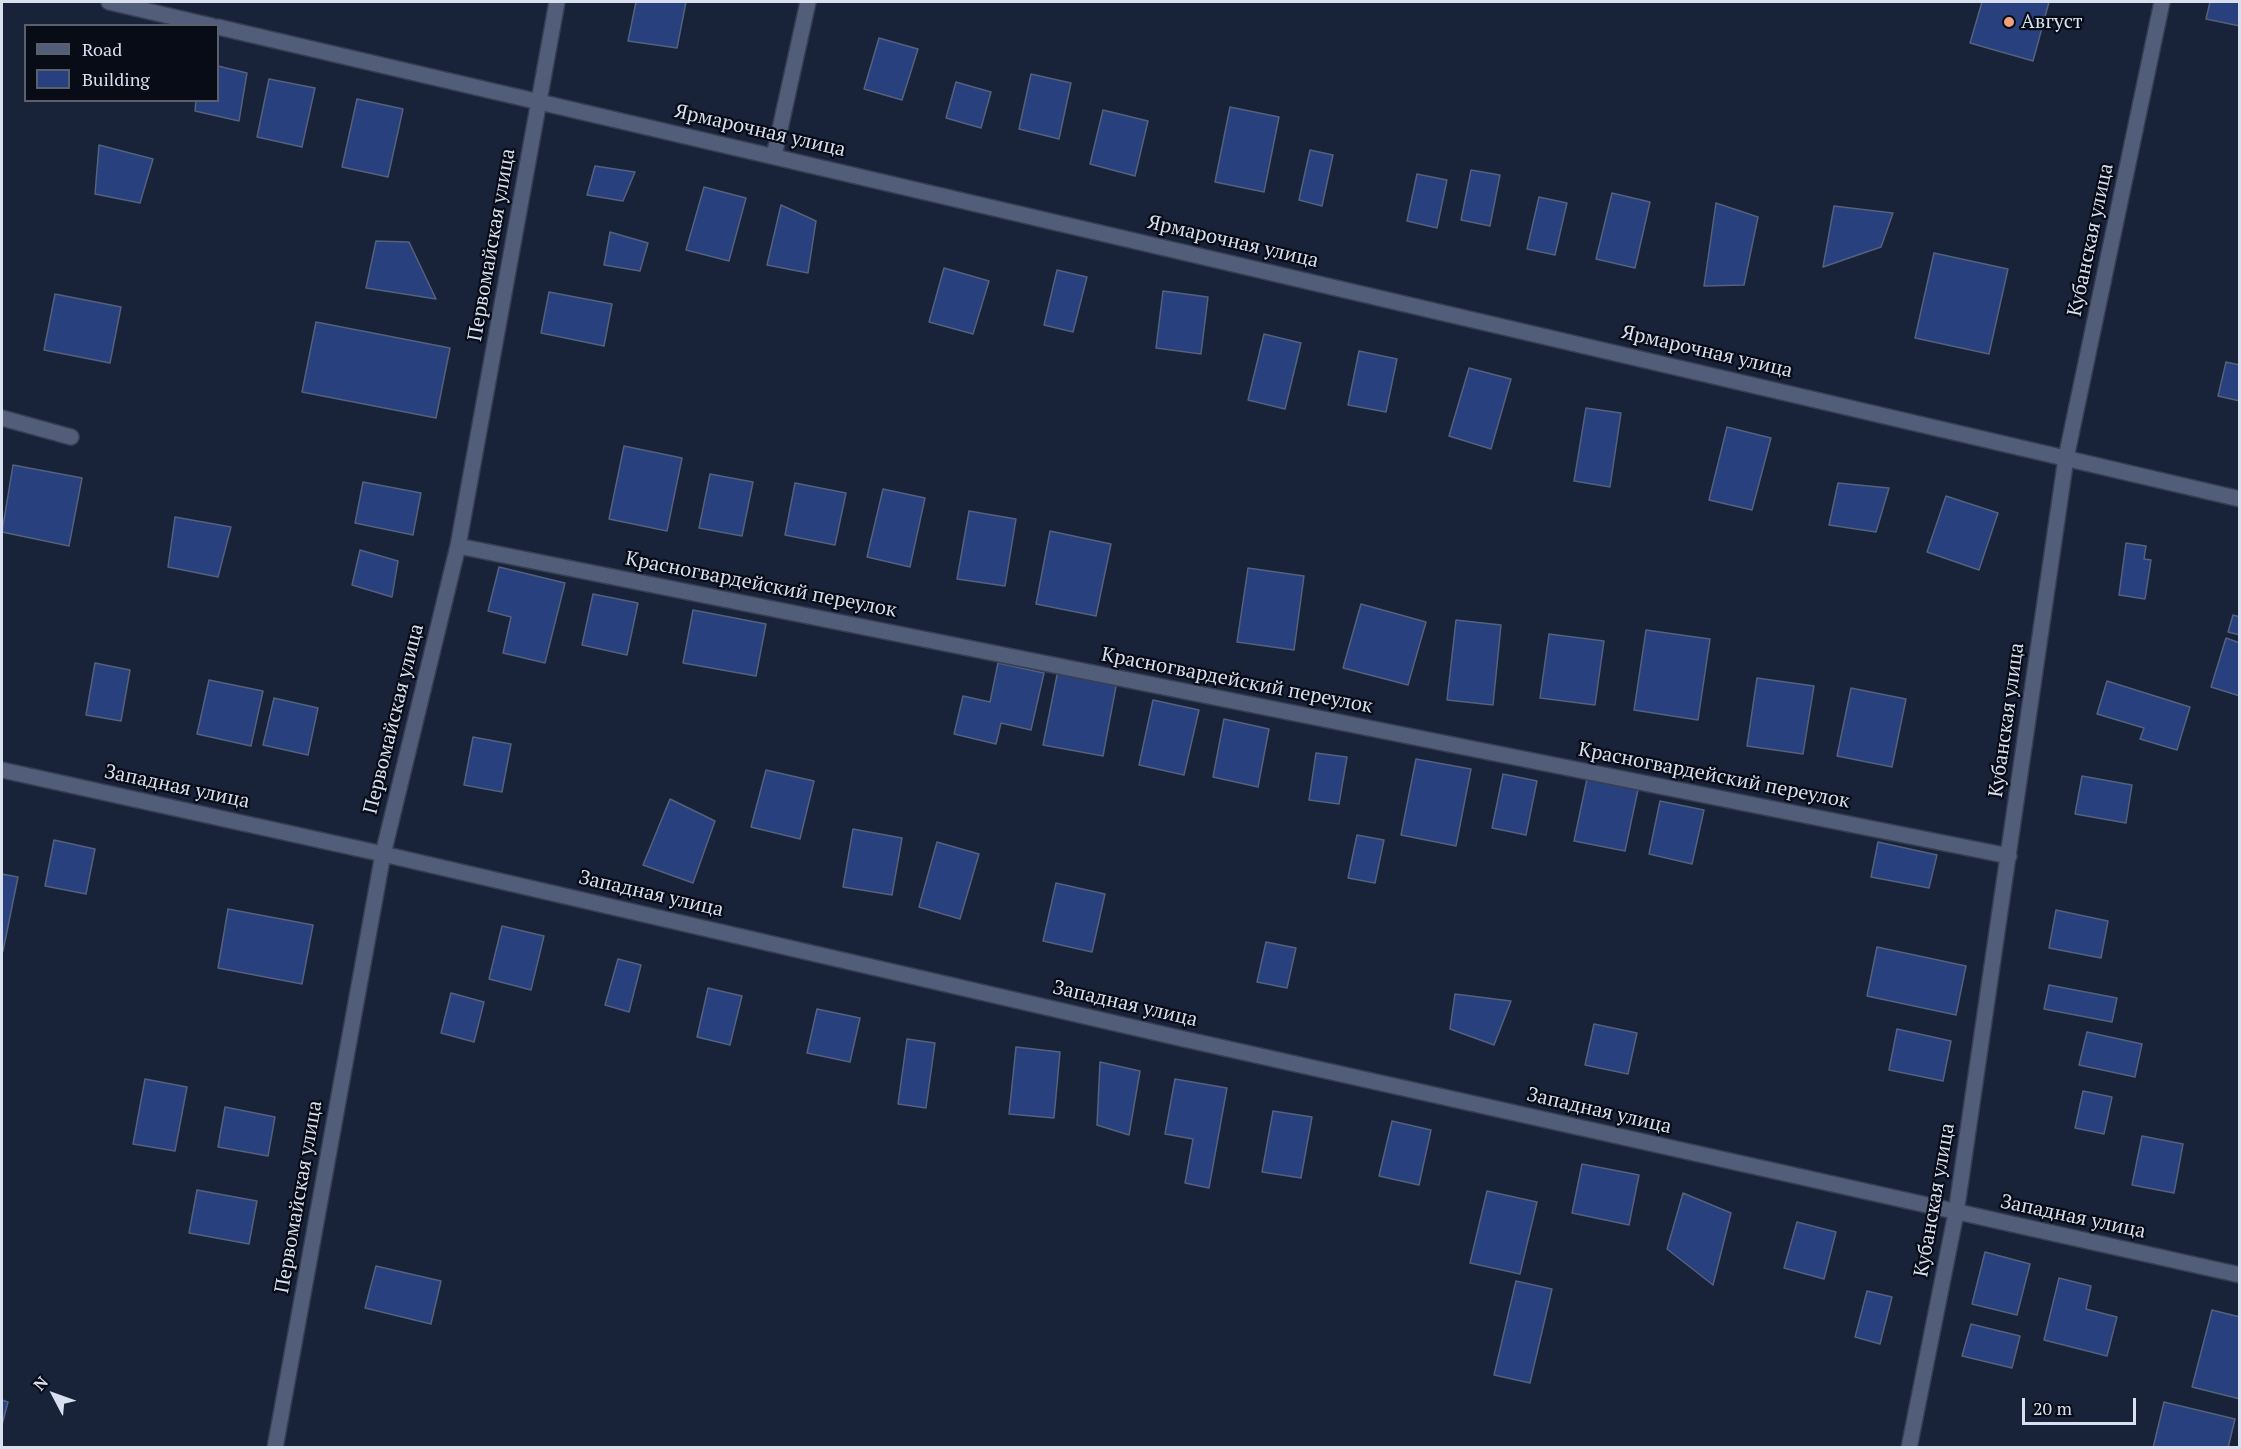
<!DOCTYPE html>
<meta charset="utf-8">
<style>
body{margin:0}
#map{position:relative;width:2241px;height:1449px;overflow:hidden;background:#182239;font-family:"PT Serif",serif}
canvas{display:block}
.frame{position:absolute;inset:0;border:3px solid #d8dfef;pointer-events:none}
.legend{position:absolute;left:24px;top:24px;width:195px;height:78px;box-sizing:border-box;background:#080c16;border:2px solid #5b606d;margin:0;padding:8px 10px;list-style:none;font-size:18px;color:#d8dfef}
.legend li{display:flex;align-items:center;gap:12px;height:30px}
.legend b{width:30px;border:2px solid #5b606d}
.north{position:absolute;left:24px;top:1365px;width:60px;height:60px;-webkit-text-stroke:4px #080c16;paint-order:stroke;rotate:311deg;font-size:16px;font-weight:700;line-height:24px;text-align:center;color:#d8dfef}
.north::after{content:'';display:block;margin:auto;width:21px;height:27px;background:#d8dfef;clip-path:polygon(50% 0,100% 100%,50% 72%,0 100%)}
.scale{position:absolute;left:2022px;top:1398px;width:114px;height:27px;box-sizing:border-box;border:3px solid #d8dfef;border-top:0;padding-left:8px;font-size:18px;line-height:21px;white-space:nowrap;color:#d8dfef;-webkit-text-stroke:4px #080c16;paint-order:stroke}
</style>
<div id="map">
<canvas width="2241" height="1449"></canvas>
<div class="frame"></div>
<ul class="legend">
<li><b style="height:8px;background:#515d79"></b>Road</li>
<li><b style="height:16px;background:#28417e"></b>Building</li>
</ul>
<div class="north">N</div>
<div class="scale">20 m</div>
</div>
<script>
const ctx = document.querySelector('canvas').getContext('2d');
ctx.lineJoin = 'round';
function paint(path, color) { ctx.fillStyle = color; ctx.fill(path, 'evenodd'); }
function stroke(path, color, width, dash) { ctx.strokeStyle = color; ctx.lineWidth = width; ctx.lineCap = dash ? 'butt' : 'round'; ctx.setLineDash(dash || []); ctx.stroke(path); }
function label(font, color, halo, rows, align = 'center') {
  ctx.font = font + ' "PT Serif",serif'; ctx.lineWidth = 4.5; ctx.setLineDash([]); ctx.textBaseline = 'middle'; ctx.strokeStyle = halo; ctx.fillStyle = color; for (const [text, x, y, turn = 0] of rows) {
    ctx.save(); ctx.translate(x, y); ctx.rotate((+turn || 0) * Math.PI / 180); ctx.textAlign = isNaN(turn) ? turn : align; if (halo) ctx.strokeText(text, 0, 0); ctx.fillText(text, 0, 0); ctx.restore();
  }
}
const building = new Path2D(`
 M636,2H686L677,48L628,41Z
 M1982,2H2049L2033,61L1970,43Z
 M2210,2H2240V26L2206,19Z
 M879,38L918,49L902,100L864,89Z
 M218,66L247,73L239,121L195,111L196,100H218Z
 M1031,74L1071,83L1059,139L1019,129Z
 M269,79L315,88L302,147L257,137Z
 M956,82L991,92L981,128L946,118Z
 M357,99L403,109L388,177L342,167Z
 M1230,107L1279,117L1264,192L1215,182Z
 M1103,110L1148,121L1135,176L1090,164Z
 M99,145L153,159L140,203L95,194Z
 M1310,150L1333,155L1322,206L1299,200Z
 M595,166L635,172L623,201L587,195Z
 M1471,170L1500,175L1490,226L1461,220Z
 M1417,174L1447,180L1437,228L1407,221Z
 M704,187L746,198L729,261L686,250Z
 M1612,193L1650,202L1635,268L1596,259Z
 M1539,197L1567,203L1555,255L1527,249Z
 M1716,203L1758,217L1744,285L1704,286Z
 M781,205L816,221L808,273L767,265Z
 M1834,206L1893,213L1881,247L1823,267Z
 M610,232L648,243L640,271L604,265Z
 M376,241L409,242L436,299L366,288Z
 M1934,253L2008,269L1989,354L1915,338Z
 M944,268L989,281L973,334L929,322Z
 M1057,270L1087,277L1073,332L1044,325Z
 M1163,291L1208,297L1201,354L1156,348Z
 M549,292L612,304L604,346L541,333Z
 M55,294L121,307L110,363L44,350Z
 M316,322L450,348L436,418L302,392Z
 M1264,334L1301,343L1285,409L1248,400Z
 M1359,351L1397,359L1386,412L1348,405Z
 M2226,362L2240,365V401L2218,396Z
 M1469,368L1511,379L1491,449L1449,436Z
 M1586,408L1621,413L1610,487L1574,481Z
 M1727,427L1771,438L1752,510L1709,500Z
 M624,446L682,458L667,531L609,519Z
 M13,465L82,478L69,546L2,532Z
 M710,474L753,482L742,536L699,528Z
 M363,482L421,493L413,535L355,523Z
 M795,483L846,493L835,545L785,535Z
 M1838,483L1889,488L1876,532L1829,525Z
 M883,489L925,498L910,567L867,557Z
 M1946,496L1998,513L1979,570L1927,552Z
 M969,511L1016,519L1005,586L957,579Z
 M175,517L231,527L218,577L168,567Z
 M1050,531L1111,544L1096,616L1036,604Z
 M2126,543L2146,546L2144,559L2151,560L2145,599L2119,595Z
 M360,550L398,561L392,597L352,585Z
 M499,567L565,583L545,663L503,653L511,617L488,611Z
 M1248,568L1304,576L1294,650L1237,642Z
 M593,594L638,603L627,655L582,645Z
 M1361,604L1426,622L1408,685L1343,668Z
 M693,610L766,624L756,676L683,663Z
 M2233,615L2240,617V635L2228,632Z
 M1456,620L1501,625L1493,705L1447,700Z
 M1646,630L1710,639L1698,720L1634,710Z
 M1549,634L1604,641L1595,705L1540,698Z
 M2226,638L2240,643V696L2211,687Z
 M95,663L130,670L121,721L86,715Z
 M998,663L1044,673L1031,730L1001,723L996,744L954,734L963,696L990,702Z
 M1058,670L1117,681L1103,756L1043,745Z
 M1757,678L1814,686L1803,754L1747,746Z
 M209,680L263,691L251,746L197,734Z
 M2107,681L2190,707L2177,750L2140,739L2144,728L2097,714Z
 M1851,688L1906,699L1892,767L1837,756Z
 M274,698L318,708L308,755L263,745Z
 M1153,700L1199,710L1184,775L1139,765Z
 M1224,719L1269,729L1258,787L1213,777Z
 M473,737L511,744L502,792L464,785Z
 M1316,753L1347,757L1339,804L1309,800Z
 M1416,759L1471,769L1456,846L1401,835Z
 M766,770L814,781L800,839L751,827Z
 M1503,774L1537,781L1526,835L1492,828Z
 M1588,774L1639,785L1625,851L1574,841Z
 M2082,776L2132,785L2126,823L2075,814Z
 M670,799L715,821L693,883L643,865Z
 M1660,801L1704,810L1692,864L1649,854Z
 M853,829L902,838L892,895L843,887Z
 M1357,835L1384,840L1375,883L1348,878Z
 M54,840L95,849L86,894L45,886Z
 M937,842L979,854L960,919L919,907Z
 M1878,842L1937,855L1929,888L1871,877Z
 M2,874L18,877L3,951H2Z
 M1056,883L1105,894L1092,952L1043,941Z
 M228,909L313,925L302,984L218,968Z
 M2056,910L2108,921L2101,958L2049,948Z
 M502,926L544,936L531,990L489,979Z
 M1266,942L1296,948L1287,988L1257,982Z
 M1877,947L1966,966L1956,1015L1867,996Z
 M618,959L641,965L629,1012L605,1005Z
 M2049,985L2117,998L2112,1022L2044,1009Z
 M708,988L742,996L730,1045L697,1037Z
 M451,993L484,1002L474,1042L441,1033Z
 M1455,994L1511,1001L1494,1045L1450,1029Z
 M817,1009L860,1018L850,1062L807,1053Z
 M1594,1024L1637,1033L1628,1074L1585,1065Z
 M1897,1029L1951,1041L1943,1081L1889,1070Z
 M2087,1032L2142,1044L2135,1077L2079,1065Z
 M907,1039L935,1043L926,1108L898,1104Z
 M1016,1047L1060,1052L1054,1118L1009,1114Z
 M1100,1062L1140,1071L1129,1135L1097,1125Z
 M145,1079L187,1087L175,1151L133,1144Z
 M1175,1079L1227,1088L1209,1188L1185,1183L1193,1139L1165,1134Z
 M2083,1091L2112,1097L2104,1134L2075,1128Z
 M225,1107L275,1117L268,1156L218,1147Z
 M1273,1111L1312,1117L1301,1178L1262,1172Z
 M1392,1121L1431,1130L1419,1185L1379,1176Z
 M2142,1136L2183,1144L2174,1193L2132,1185Z
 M1582,1164L1639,1175L1629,1225L1572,1213Z
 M197,1190L257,1201L249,1244L189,1233Z
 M1487,1191L1537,1202L1520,1274L1470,1263Z
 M1683,1193L1731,1213L1713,1285L1667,1249Z
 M1797,1222L1836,1232L1824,1279L1784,1268Z
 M1985,1252L2030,1264L2017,1315L1972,1304Z
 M376,1266L441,1281L431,1324L365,1308Z
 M2059,1278L2091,1286L2086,1309L2117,1317L2107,1356L2044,1340Z
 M1516,1281L1552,1289L1530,1383L1494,1375Z
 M1867,1291L1892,1297L1880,1344L1855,1337Z
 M2212,1310L2240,1317V1399L2192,1387Z
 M1971,1324L2020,1336L2012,1368L1962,1356Z
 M2,1400L8,1402L2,1425Z
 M2164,1402L2235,1419L2228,1448H2153Z`);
paint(building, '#28417e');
stroke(building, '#54617c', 1.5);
const minor = new Path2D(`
 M109,2L212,26
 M218,27L2240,499
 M774,156L808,2
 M2,418L71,437
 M458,546L2009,856
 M2,770L383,854L1175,1037L2240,1275
 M275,1448L383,854L458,546L557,2
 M1909,1448L1956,1213L2066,458L2162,2`);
stroke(minor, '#373e52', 18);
stroke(minor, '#515d79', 15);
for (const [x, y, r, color] of [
 [2009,22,6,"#f1a17d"]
]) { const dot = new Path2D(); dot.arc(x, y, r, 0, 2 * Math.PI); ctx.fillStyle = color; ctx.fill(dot); stroke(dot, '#080c16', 2); }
label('20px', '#d8dfef', '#080c16', [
 ["Август",2021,22]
], 'left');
label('20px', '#d8dfef', '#080c16', [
 ["Ярмарочная улица",760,131,13],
 ["Кубанская улица",2091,240,-78],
 ["Ярмарочная улица",1233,242,13],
 ["Первомайская улица",492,245,-80],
 ["Ярмарочная улица",1707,352,13],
 ["Красногвардейский переулок",761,585,11],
 ["Красногвардейский переулок",1237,681,11],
 ["Первомайская улица",394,719,-76],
 ["Кубанская улица",2007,720,-82],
 ["Красногвардейский переулок",1714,776,11],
 ["Западная улица",177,787,12],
 ["Западная улица",651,894,13],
 ["Западная улица",1125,1004,13],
 ["Западная улица",1599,1111,13],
 ["Первомайская улица",299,1197,-80],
 ["Кубанская улица",1935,1200,-80],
 ["Западная улица",2073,1217,12]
]);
</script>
